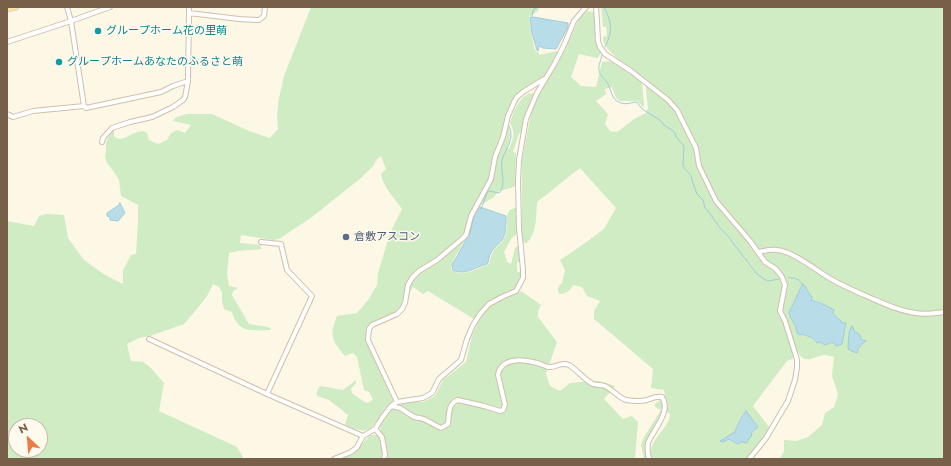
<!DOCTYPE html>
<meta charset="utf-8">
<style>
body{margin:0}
#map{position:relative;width:951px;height:466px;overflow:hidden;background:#fdf7e6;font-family:Jost,sans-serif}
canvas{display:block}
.frame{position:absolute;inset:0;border:8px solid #785f49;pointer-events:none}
.north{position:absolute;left:8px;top:418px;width:40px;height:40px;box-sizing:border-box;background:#fffaee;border:1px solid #c9bcac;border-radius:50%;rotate:334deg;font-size:11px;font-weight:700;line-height:16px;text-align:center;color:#785f49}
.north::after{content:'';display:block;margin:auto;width:14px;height:18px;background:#ec7b46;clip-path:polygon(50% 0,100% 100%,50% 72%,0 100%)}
</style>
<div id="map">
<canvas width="951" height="466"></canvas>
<div class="frame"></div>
<div class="north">N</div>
</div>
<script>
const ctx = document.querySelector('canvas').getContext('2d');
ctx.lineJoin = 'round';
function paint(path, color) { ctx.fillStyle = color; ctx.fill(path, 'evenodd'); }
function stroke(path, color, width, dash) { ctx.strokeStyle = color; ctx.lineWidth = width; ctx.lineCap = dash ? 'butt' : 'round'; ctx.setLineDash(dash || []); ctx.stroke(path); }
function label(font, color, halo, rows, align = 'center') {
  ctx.font = font + ' Jost,"Noto Sans JP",sans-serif'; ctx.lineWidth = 3; ctx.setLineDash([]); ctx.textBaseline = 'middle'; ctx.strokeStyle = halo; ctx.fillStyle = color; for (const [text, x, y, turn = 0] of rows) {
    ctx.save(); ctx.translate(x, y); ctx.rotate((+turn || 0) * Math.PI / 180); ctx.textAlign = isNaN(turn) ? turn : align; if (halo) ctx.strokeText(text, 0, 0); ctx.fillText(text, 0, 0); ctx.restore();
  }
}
paint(new Path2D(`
 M311,7H539L538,11L529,17L534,48L540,55L557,51V54L544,77L516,96L506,122C511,131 511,139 507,148L509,149C513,139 516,133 510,123C514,111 518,98 530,93L534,94L527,109L521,133H519L513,152L516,153L515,186L511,188L499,191C497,192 496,194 495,196C491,200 484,202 480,206C473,213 474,218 472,226C467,241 455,252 451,268C458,280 479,268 489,264L492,253L495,248L502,242L505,236L507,228V215L510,210L517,207V234C510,238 508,245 504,252L507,262L511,264L515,248L519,245L520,262H517V272H522L521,278L514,289L503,294L487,303L474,319L428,291L423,294L413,287L402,306L396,313L376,321L367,328L366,336L367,343L393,401L371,428C363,433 354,429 345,425L348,415L329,400L317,396C316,392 318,389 320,386L343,390L356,380V383L351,389L352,393L366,403L370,402L373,399L369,392L364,390L357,357L353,353L345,356C332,341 329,335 337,316L357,313L368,300L377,285L378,273L390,233L402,209C395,199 382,185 381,174L386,169L381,156L376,160L374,165L361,178L312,217L279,239L273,240L241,235L240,243L260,245L262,249L238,251L229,253L227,274L229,286L238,288L233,291L232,295L249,324L268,327L270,328L271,330C261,330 244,333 237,323C235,320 233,316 232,312L224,309L222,301V292L219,287L213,284L207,296L196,310L184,324L150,336L139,338L127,344L131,361L143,362L150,367L164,383L159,411L222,440L237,447L243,457V459H7V221L34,226L39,216L47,214L64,215L68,238L84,260L105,275L123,284V270L131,255L136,254L138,222V205L121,196L119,180L114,172L107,163L105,157L106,152V143L107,140L110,134L114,130V137C116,138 118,139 121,139C127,138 141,127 147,133C148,134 148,138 149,140L158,144L167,140L171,133L178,130L185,133L191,125L173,121L176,117L187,114H212L249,131L270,138L278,129L277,114L279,98L284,76ZM16,426H40V450H16Z
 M601,7H944V459H780L784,451V440L796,441L808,437L822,425L825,413L834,407L838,394L832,376L834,357C831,356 827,355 824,355C813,357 804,366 797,350L793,351L794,358L787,361L753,406L769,427L765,436L747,459H651C647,439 670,429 670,414L667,412L661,415L648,437L645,446L647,459H644L641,445L644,437L661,410L655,407V404L665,396L664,390L651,388L653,369L594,319V311L600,301L587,296L582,287L573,285C570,291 566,294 559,294C557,289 558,286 562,283L565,270L560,260L581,246L604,229L616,208L580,168L537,202C536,216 537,232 527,243H523L522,237V160L531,114L538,96L566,48L579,19L587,11L594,12L596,20V41L601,51L600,55L597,58L579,54L571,77L581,86L596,87L602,62L611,61L635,77L642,83L644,105L643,108L638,101H620L616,98L612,87L605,89L606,94L596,101L608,114L605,124L610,131L617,132L634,119L646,113L648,108L645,80C634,71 611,56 604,43C603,42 603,39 603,37L607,36L606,27H603ZM808,292L812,297L811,300L817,301L822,305L827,306L836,316L838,320L841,321L842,323L846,324L844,334L834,343L826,344L820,342L817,343C812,335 809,338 803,334C798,331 796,326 793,321ZM743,414L755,430L751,432L749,438L738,444L729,439H724L736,432L739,421L742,418Z
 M521,291L541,305L538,311V317L557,342L546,374L550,386L560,391L570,383L581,382L599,381L615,386L604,399L623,419L632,416L638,422L635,459H340L354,453L370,435H378L381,429L378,427L390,411L397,404L405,402H423L435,396L443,380L466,362L472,336L479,320L487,309L492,305Z`), '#d0ecc4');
const water = new Path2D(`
 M533,17L568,23V27L556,49L543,48L539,46L538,51L537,50L532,33L530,18Z
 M120,203L125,213L118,221L110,220V217L107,216V213L119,205Z
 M480,207L506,216C506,224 506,232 503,238C501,243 497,244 494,248C490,252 489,258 488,263L487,264C476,267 464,276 453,270L452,265L470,233L475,214Z
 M803,284C807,288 808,293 812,297L811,300C819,302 827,306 834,310L833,313L838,319L841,321L842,323H846L842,344L836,346L834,343H830L825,345L820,342L817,343L813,338L802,334L800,335L797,333C796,323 791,321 789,313Z
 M852,326L853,327L854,331L859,334L862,340L866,341L863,343L858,349V352L856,353L848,349L849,333Z
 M746,411L758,427L752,432L751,437L749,438L747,443L741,442L738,444L729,439L723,442L720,441L735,432C738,424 741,417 746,411Z`);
paint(water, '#b9dde8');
stroke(water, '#9fccdb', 1);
stroke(new Path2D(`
 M604,7C612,23 613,31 605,47
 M532,17L533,10L538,7
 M602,55C601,60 598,66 599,70C600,76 603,77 606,81C612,88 610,100 621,103C626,105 632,102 637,102L642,109L660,120L664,125L672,130L675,133L676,137L684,146L683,165L685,169L689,173L691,176L693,183L697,194L703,200L705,208L708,211L720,228L729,237L733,243L757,274L764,279L768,281L779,279
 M515,105L519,98L528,91
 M481,209L487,193L489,191L499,193C507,186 500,170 502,160C506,147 516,139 508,124
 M788,278C795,277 800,279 803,286`), '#9fccdb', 1);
const minor = new Path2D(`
 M67,7L71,21L84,106
 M596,7L597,21L598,41L600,47L605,54L631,71L668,100L677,110L696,148L699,166L716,201L750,241L765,262L776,269L782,277L785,285L780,311L785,321L795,353L797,360V367L795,380L788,401L766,438L749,459
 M189,13L239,19L257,20H259L264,16L265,7
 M7,42L71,21L110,7
 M7,114L13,117L33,111L84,106L86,108L161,92L173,86L188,81
 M102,142L103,138L112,128L130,122L152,117L173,107L183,100L185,97L188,81L189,13V7
 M261,242L281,244L287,270L312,296L267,394
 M758,252C764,251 771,249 777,250C795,252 815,270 831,279C841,285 853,290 864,295C881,302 898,311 916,313C926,315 935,313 944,312
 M149,339L267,394L363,436
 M397,402L368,340L369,329L372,325L397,314L402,309L405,303L408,285L412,278L419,271L437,260L462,239L466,235L471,216L491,179L495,157L503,137L508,116L515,100L517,97L523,92L544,79
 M391,406L400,408L414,417L424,419L437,426L441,428L448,424C449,415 448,403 458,400L484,406L500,411L503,410L505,405L498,375C501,357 523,359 537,363C540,364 545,366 548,367C557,368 560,361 569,365C577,370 583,378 591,383C595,386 601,384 605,386C613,390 618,397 626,400C633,401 640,402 647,400C652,398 657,396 662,397C672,411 653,430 648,443C647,448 648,454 649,459
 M375,429L382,437L385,454L384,459
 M334,459L351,452L357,447L363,436L375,429L382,418L391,406L397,402L423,398L432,393L439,379L461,360L467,339L473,325L480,314L489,304L504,296L516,291L523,278V269L519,228L518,181L519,160L526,119L537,93L555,63L565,43L574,21L586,7`);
const major = new Path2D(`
 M7,9L16,7`);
stroke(minor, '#d0bfab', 6);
stroke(major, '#dcd5d0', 7);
stroke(minor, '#fff', 4);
stroke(major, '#fee39c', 5);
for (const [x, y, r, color] of [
 [98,31,4,"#0f9aa8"],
 [59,62,4,"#0f9aa8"],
 [346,237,4,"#5c6f8a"]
]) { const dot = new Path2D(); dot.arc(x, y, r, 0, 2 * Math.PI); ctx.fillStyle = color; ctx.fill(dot); stroke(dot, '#fffaee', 1.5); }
label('11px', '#0d838f', '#fffaee', [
 ["グループホーム花の里萌",106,31],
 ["グループホームあなたのふるさと萌",67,62]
], 'left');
label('11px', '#4e5e75', '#fffaee', [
 ["倉敷アスコン",354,237]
], 'left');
</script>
